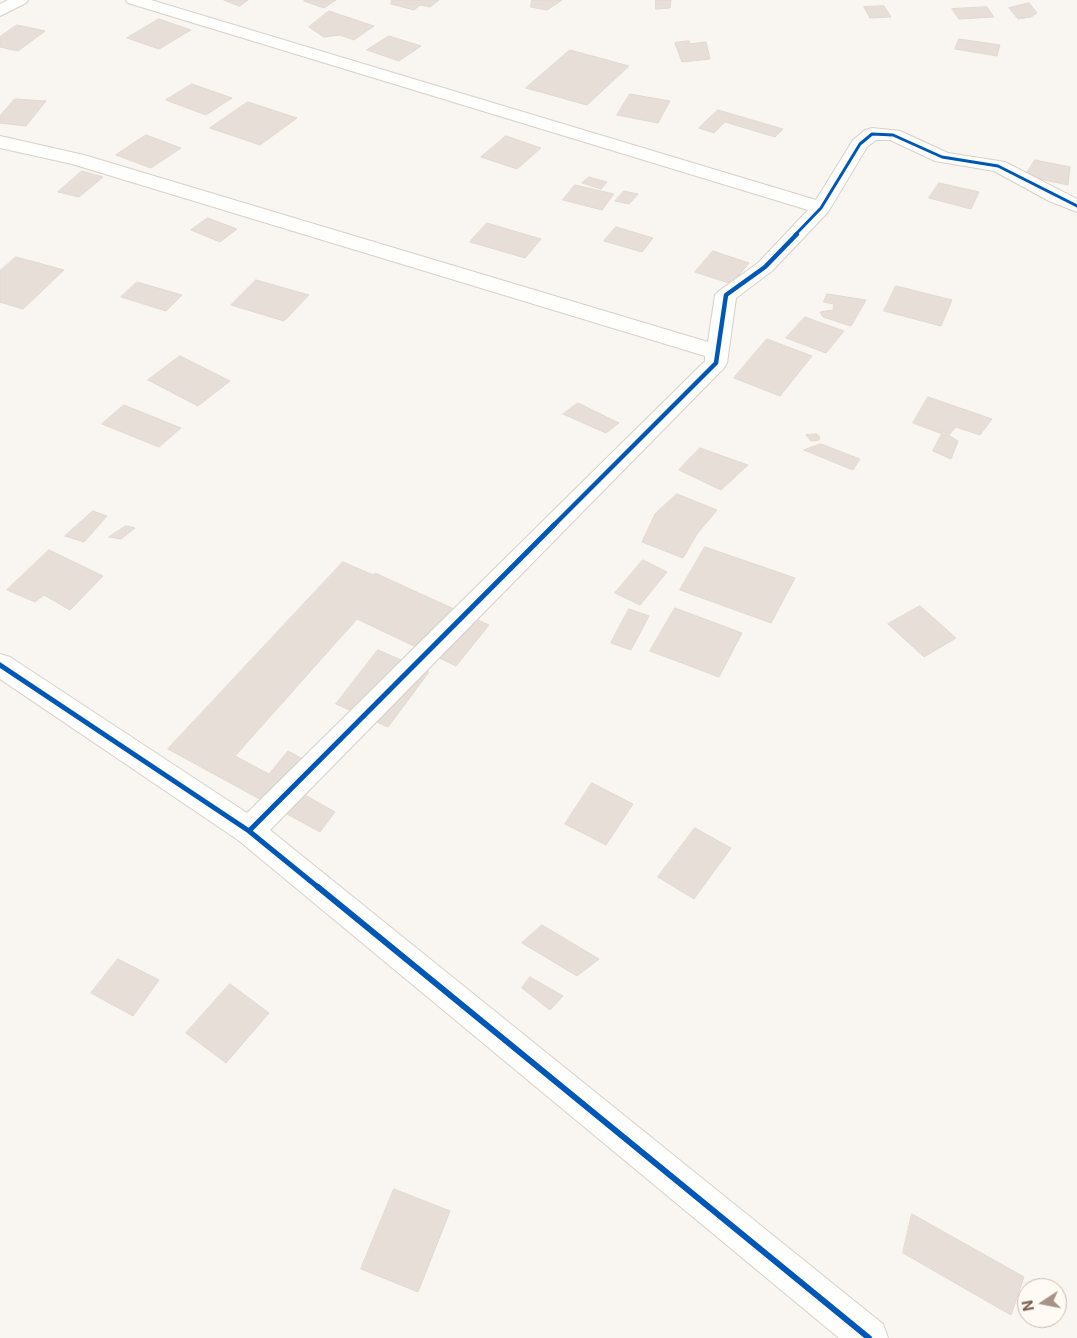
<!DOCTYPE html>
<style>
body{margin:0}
#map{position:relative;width:1077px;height:1338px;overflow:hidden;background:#f9f5f0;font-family:Inter,sans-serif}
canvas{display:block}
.north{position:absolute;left:1017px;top:1278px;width:50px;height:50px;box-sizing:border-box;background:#fffaf3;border:1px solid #cabbb1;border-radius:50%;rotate:259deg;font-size:14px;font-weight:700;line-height:20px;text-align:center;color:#7a5c4d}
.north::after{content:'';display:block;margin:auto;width:18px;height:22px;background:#a69286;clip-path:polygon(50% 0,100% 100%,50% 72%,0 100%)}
</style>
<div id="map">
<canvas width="1077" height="1338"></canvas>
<div class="north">N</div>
</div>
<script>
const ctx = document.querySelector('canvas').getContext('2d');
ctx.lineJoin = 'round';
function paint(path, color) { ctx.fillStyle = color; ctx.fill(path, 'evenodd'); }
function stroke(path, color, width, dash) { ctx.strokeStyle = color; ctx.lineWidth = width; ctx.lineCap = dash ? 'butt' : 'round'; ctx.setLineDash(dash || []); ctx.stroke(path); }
const building = new Path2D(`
 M224,0H248L240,6Z
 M306,0H336L324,8L304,1Z
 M392,0H439L430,7L420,5L414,10L391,4Z
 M532,0H562L547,10L531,7Z
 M656,0H671L670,8L656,9Z
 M1029,3L1037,13L1031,17L1018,19L1009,8Z
 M884,6L891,17L870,18L864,7Z
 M987,7L994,17L959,19L952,9Z
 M329,11L374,26L354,40L340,35L324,37L309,27Z
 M159,19L191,30L159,49L127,38Z
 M17,25L45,31L18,51L0,47V37Z
 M389,36L421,46L399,61L367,50Z
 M959,39L1000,45L997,56L955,49Z
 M689,41L690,44L706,42L710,59L682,62L675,43Z
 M570,50L629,66L587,105L526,88Z
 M192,84L232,98L206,115L166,100Z
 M630,94L670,101L658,123L617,115Z
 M15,99L46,101L26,126L0,123V116Z
 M248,102L297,118L260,145L210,128Z
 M718,110L783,129L775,137L725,122L714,133L699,128Z
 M146,135L181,148L151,168L116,155Z
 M506,136L541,148L517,169L481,157Z
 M1035,160L1070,167L1068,185L1025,176Z
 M82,171L103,177L79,197L58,192Z
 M589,177L607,182L601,189L582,183Z
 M939,183L979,192L971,209L929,198Z
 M575,185L614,194L602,210L563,200Z
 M624,191L638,194L629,204L615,201Z
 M208,218L237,229L220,242L191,230Z
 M487,223L541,239L525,258L470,242Z
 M616,227L653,238L642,252L604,241Z
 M713,251L749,263L732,284L695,272Z
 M16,257L64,270L23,309L0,302V271Z
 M256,280L309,295L284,321L231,305Z
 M137,282L182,295L166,311L121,297Z
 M896,286L952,300L941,326L884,311Z
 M827,294L866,300L851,326L823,317L820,312L833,310L834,304L824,302Z
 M805,317L844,331L826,353L786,338Z
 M767,339L812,356L780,396L734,378Z
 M180,356L230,381L198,406L148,380Z
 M928,397L992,419L980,435L956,427L948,436L913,423Z
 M578,403L619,423L606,433L563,414Z
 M124,405L181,428L159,447L102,424Z
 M943,432L958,441L951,459L933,451Z
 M817,434L820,437L819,440L811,441L806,435Z
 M821,444L860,459L853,470L804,450Z
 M700,448L748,465L721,490L679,470Z
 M677,494L717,510L697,534L683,558L642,542L655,514Z
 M93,511L107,516L84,542L65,536Z
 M126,526L135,528L121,539L109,537Z
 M705,547L795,578L771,623L680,590Z
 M49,550L103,576L70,610L44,595L35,602L7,590Z
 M643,560L667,572L640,605L615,593Z
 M343,562L373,575L375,573L489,625L456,666L357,619L235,756L269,774L288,751L316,766L296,790L335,812L320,832L168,749Z
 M920,606L956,638L924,657L888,624Z
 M675,608L742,633L719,677L650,651Z
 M629,609L649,616L631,650L611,643Z
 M378,650L429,672L388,727L336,704Z
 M592,783L633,804L606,845L565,824Z
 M695,828L731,848L694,899L658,877Z
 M542,925L599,959L577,976L522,943Z
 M118,959L159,980L133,1016L91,993Z
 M530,977L563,996L550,1010L522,988Z
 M230,984L269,1013L226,1063L186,1033Z
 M394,1189L450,1211L418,1292L361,1269Z
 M912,1214L1024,1277L1011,1315L903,1253Z`);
paint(building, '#e6ded7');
stroke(building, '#e2d8d2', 1);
const minor = new Path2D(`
 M8,0H28L26,3L0,16V4Z
 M126,0H151L816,200L853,140L865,130L872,128L900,131L948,153L1005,162L1077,199V212L1049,201L994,171L935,161L890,140H876L867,147L828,212L772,271L736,298L727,363L724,368L270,830L883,1324L888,1338H839L238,840L0,679V654L10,657L247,813L705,361V356L72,164L0,148V136L84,155L708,342L715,295L719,291L758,263L808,210L128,3Z`);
stroke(minor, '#d7d1cb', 2);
paint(minor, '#fefefd');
stroke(new Path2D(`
 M795,235L821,208L860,144L872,134L893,135L942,157L998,166L1077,206`), '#0057b8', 3);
stroke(new Path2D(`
 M553,526L716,363L726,295L765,267L797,234`), '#0057b8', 4.5);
stroke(new Path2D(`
 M0,665L249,831L319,888
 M249,831L554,525`), '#0057b8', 5);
stroke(new Path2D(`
 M318,887L869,1338`), '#0057b8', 6);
</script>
